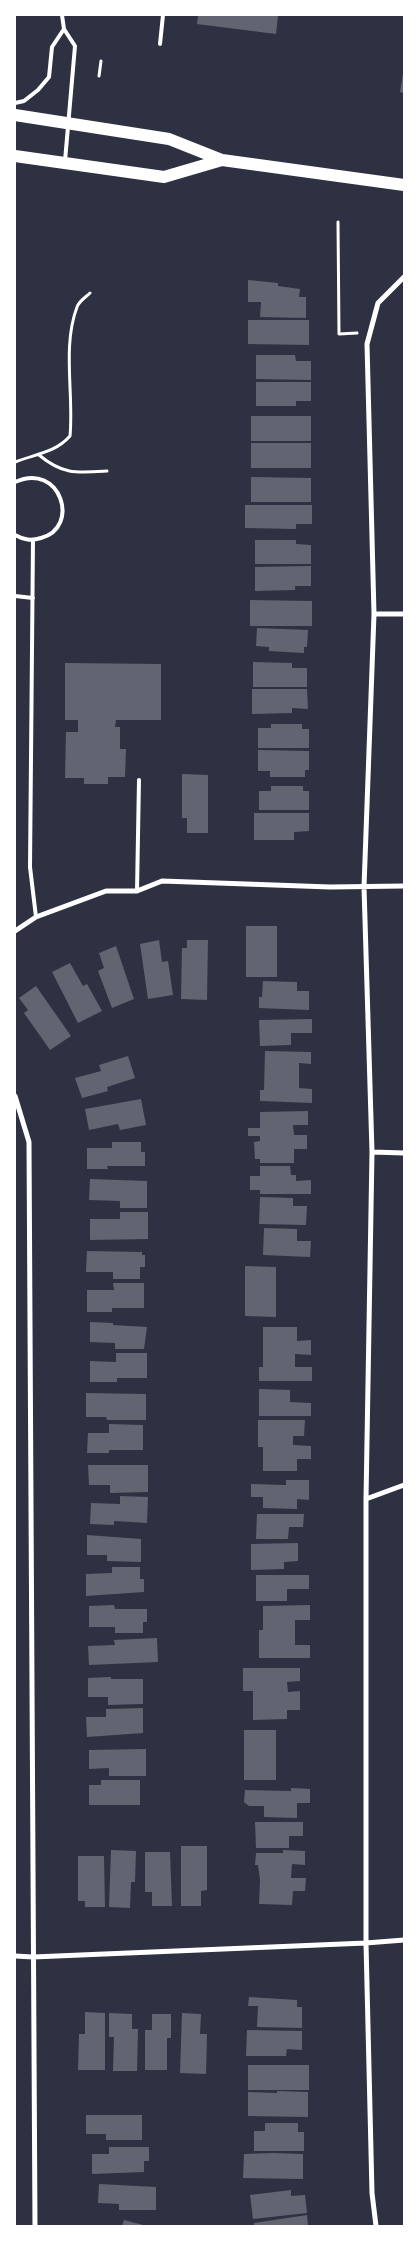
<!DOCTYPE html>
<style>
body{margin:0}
#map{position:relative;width:419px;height:2241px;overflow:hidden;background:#2d3142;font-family:"PT Sans",sans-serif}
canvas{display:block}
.frame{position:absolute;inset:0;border:16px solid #fff;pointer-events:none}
</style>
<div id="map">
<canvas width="419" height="2241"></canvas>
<div class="frame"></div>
</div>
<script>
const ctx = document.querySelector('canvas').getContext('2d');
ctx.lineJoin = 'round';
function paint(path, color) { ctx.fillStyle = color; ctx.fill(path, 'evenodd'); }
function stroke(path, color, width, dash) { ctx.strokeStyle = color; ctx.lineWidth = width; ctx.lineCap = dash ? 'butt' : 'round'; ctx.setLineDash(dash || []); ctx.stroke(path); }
paint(new Path2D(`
 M198,15H278L276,34L197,24Z
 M403,74H404V93L400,92Z
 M248,280L278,283V286L300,289L299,297H306V318L260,317L261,302H248Z
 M248,320H309V345L248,344Z
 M256,355H295L296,361H311V380L256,379Z
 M256,382H311V401H296V406H256Z
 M251,416H311V441H251Z
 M251,443H311V468H251Z
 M251,477L311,478V502H251Z
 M245,505H312V524H296V529L245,528Z
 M255,540H296V544L311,545V564H255Z
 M311,566V586H295V590L255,591V567Z
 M250,600L312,601V626H250Z
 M257,628L308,630L307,647H304V653L269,651V647L256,646Z
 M253,662L292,663V668H307V687H253Z
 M65,663L161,664V720H116L115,727H120V749H126L125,777H108V784H84V778H65L66,732H78V720H65Z
 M252,689H307L308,709L292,708V713L252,714Z
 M271,724H302V729H309V748H258V728H271Z
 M258,750L309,751V770H305V777H270V771H258Z
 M182,774L208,775V833H187V818H182Z
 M271,786H303V791H309V810H259V791H271Z
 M254,813H309V831L294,832V840H254Z
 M246,926H277V977H246Z
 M159,940L162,962L168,961L173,995L148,999L140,944Z
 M187,940H208L207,1000L181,999L182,948H187Z
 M116,946L134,999L112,1008L98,971L104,968L99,953Z
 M70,963L83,986L87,984L102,1011L78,1023L52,972Z
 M263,981L297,982V991H309V1010L259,1008V997H262Z
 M36,986L71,1036L50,1050L24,1013L28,1010L19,998Z
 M312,1019V1033H291V1045L260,1046L259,1020Z
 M265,1051L311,1052V1064L299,1063V1088L312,1089V1103L260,1101V1090H264Z
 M128,1056L135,1078L107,1087L108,1091L82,1098L75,1078L101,1071L99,1065Z
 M141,1099L146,1125L120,1130L118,1124L89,1130L85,1109Z
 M308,1111V1125H293L294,1135H307V1149H294V1163H260V1159H255L254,1142L260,1141V1136H248V1128H260V1112Z
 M112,1142H141V1152H145V1166H107L108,1169H87V1148H112Z
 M260,1166H290L291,1175H296V1181L311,1180V1194H260V1190H250V1176H260Z
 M90,1179L147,1181V1208H120V1201L89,1200Z
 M260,1197L293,1198V1206H307L306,1225L259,1224Z
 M120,1212H148V1239L90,1240V1219H120Z
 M264,1228L297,1229V1241H311L310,1257L263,1255Z
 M87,1251L142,1252V1255H145V1267H140V1279H113V1272H86Z
 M245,1266L276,1267V1317L245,1316Z
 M113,1283H144V1308H112V1312H87V1290H114Z
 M90,1322L113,1323V1325L147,1327L144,1349H115V1343L90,1342Z
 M263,1327H297V1341L311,1340V1355L295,1354V1367H312V1381H259V1367H263Z
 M116,1353H147V1378H117V1382H90V1361L116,1362Z
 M259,1389L290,1390V1402L311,1403V1416H259Z
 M86,1393L146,1394V1420H107L106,1417H86Z
 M258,1420H305L304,1436H293V1445L311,1446V1459H297V1471H263V1447H258Z
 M109,1424L143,1425V1450H109V1453H87L88,1433H109Z
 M88,1465H148V1492L110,1493V1485H89Z
 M286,1480H309V1500L297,1499V1509L263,1508V1497H251V1484L286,1485Z
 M120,1496L148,1497L147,1523L114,1521V1525L90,1524L91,1503L120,1504Z
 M257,1514H304L303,1527H289L288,1539H256Z
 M87,1535L141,1539V1562L107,1561V1555H87Z
 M298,1543V1561L284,1562V1569L251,1570V1544Z
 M112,1567H140V1579H144V1592L86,1596V1574L112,1573Z
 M256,1575H309V1589H287V1601H256Z
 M114,1605L115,1609H147V1622H143V1633H115V1627H89V1606Z
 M310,1605V1620H295V1645H310V1658H259V1630H263V1606Z
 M157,1638L158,1662L89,1665L88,1646L115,1645L114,1640Z
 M243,1668H300V1681L287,1682L288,1692L300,1691V1710H287V1719L253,1720V1691H243Z
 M111,1677V1679H143V1704L108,1705V1697H88V1678Z
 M143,1708V1733L87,1737L86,1717H106V1709Z
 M244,1730H276V1780H244Z
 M146,1749V1776H109V1768L89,1769V1750Z
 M101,1780H140V1805H89V1785H101Z
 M291,1788L310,1789V1803H297V1818L264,1817V1806H249L244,1802L245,1790L291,1791Z
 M255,1822H303V1836H289V1848H256Z
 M181,1846H207V1890L201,1891V1906H181Z
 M111,1850L136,1851L135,1882H131L130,1908L109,1907Z
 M283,1850L305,1851V1865L292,1864L291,1878H306L305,1891H293L292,1905L259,1904L260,1880L258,1865H255L256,1853H283Z
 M145,1852H170L172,1906H152V1892H145Z
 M78,1856H104L105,1907H85V1901H78Z
 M249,1997L297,2000V2007H302V2028L257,2027L258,2006H248Z
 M85,2012L105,2013V2070H78L79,2034H85Z
 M109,2013L132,2014V2029H138L137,2071H113L114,2037H109Z
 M182,2013L201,2014L200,2034H207L206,2074L180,2073Z
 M152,2014H171V2038H167V2070H145V2030H152Z
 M247,2030L302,2031V2050L287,2049L286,2056H246Z
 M248,2065H309V2090H248Z
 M277,2091L308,2092V2117L248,2116V2092L277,2093Z
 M86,2115H142V2140H106V2134H86Z
 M265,2123H298V2132H304V2151H254V2131H265Z
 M109,2147H149V2161H144V2172L92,2174V2154H109Z
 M273,2153L303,2154V2179L243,2178L244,2154Z
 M99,2184L156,2187V2210H119V2204L98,2203Z
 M291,2190V2196L305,2195L307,2213L253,2219L250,2195Z
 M307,2215L308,2226H254V2223Z
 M124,2220L143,2225V2226H122Z`), '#626471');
stroke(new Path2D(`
 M99,76L101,61
 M338,222L339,334L357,333
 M39,455C63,475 77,473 107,471
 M15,462C35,454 55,453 70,436C74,394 62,347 77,307C79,301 86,297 90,293`), '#fff', 3);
stroke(new Path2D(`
 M62,15L64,29L75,46L65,161
 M160,44L163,15
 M15,103L24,101L38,90L49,77L52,47L64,29
 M15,482C61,461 81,528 41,538C31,541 24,540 15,535
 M33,540L30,867L36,917
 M15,596L33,598
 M137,891L139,780`), '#fff', 4);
stroke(new Path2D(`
 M374,614H404
 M15,931L36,917L106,891H137L162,881L330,887L404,886
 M15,1096L29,1142L35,2226
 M372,1152L404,1153
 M366,1499L404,1485
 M15,1956L33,1957L366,1943L404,1940
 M376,2226L372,2193L366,1943V1499L372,1152L364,887L374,614L367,344L378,303L404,277`), '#fff', 5);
stroke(new Path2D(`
 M15,115L169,139L222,160L404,185
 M15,156L164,177L222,160`), '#fff', 12);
</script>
